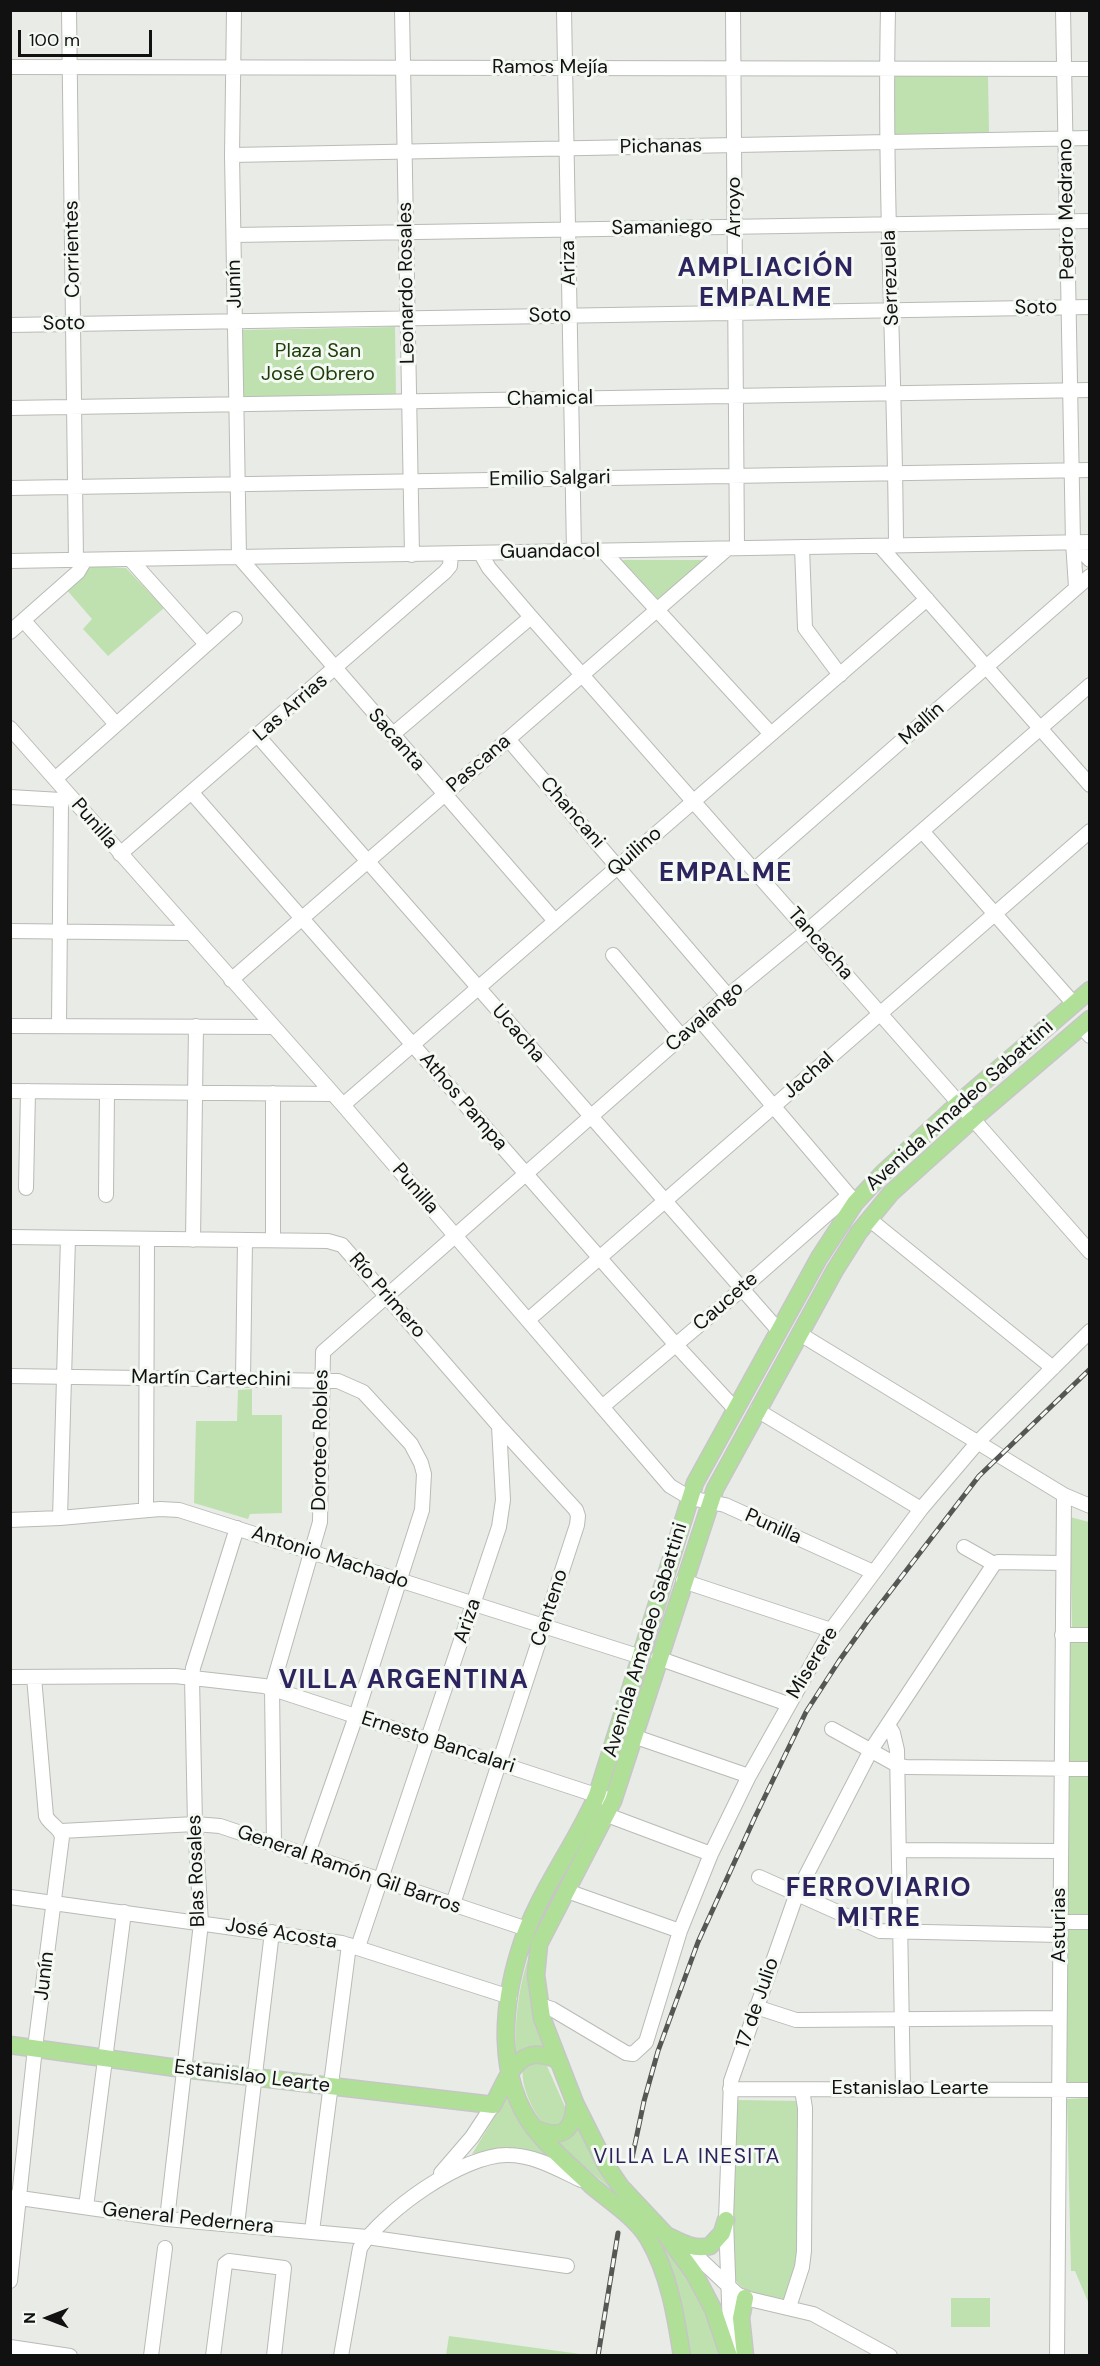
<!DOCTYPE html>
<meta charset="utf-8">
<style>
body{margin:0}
#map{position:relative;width:1100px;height:2366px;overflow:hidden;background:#e8ebe6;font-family:"DM Sans",sans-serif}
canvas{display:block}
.frame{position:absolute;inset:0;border:12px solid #101110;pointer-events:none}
.north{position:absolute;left:18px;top:2288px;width:60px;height:60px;-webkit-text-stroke:4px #f5f9f4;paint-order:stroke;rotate:270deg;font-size:16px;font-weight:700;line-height:24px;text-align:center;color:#101110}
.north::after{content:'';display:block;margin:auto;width:21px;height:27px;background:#101110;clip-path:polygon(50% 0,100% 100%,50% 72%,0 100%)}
.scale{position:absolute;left:18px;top:30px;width:134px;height:27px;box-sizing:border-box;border:3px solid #101110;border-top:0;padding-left:8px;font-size:18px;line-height:21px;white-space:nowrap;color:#101110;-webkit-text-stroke:4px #f5f9f4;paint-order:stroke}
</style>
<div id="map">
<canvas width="1100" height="2366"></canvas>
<div class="frame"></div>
<div class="north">N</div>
<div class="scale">100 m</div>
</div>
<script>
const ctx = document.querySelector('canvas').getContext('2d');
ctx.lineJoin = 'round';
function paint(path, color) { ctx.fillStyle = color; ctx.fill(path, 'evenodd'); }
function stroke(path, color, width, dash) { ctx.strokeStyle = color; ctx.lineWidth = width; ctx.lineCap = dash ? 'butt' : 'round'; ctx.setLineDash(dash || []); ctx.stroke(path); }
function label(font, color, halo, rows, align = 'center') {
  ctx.font = font + ' "DM Sans",sans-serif'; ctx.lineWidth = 6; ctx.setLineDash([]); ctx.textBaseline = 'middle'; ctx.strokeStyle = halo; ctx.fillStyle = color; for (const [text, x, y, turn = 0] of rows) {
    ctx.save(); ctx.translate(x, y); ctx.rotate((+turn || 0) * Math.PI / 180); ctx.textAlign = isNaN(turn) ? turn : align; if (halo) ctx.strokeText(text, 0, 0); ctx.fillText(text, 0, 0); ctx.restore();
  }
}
paint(new Path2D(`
 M988,75L989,133L894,134V76Z
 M395,327L396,397L242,400L241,330Z
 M622,560H706L658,599Z
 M91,566L126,568L164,608L108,656L83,629L92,619L66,589Z
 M252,1389V1415H282V1513L250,1514L248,1519L194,1503L196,1421H237L238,1390Z
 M1070,1517L1089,1522V1628H1072Z
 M1065,1638H1089V1764L1064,1765Z
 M1064,1774H1089V1920L1063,1919Z
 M540,1923L545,2050L516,2056C514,2004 522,1972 540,1923Z
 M1062,1924H1089V2087H1061Z
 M531,2061H541L547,2066L566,2109V2119L557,2129L542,2123C532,2108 520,2085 523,2067Z
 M508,2095L554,2158L501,2149L472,2154Z
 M1089,2098H1090L1089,2304L1075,2271H1071L1067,2099Z
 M737,2100L802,2101L800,2236L788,2300C763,2294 737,2297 731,2268Z
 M577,2126L617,2194L553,2140Z
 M657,2236L693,2280L725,2355H690L670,2270Z
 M951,2298H990V2327H951Z
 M449,2336L580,2354V2355H446Z`), '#bfe1b0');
const minor = new Path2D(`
 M69,10L76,560
 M234,10L232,155L239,557
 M402,10L412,555
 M564,10L574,551
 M733,10L737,548
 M888,10C884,189 895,367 896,545
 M1063,10L1073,542L1076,587
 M10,67L1090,69
 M232,155L1090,138
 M234,235L1090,221
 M10,325L1090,307
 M10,408L1090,390
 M10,488L1090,470
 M1073,542L1090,560
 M880,546L1090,785
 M802,547L805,628L840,675
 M603,551L771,734
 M481,554L489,568L531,617L1090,1252
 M239,557L555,921
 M130,559L206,644
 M10,561L1090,542
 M24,621L116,724
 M10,632L78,572L85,560
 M10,728L343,1105L670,1486L690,1498L725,1505L873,1572
 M392,735L531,617
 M258,736L779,1331
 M508,739L728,996
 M55,779L235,619
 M192,793L676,1345L735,1409
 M10,797L61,800
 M922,831L1074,1004
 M120,854L445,572L450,566L451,554
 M754,870L1090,576
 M10,931L189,933
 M613,955L682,1037
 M231,980L727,549
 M701,1021L854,1201
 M10,1026L273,1027
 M59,1026L61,800L67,793
 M1081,1026L1090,1036
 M10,1091L332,1094
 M273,1093V1240
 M343,1105L927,599
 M26,1188L28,1091
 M106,1195L107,1092
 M869,1219L1053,1368
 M10,1237L328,1241L342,1245L499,1426L576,1510L578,1516L577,1525L453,1904
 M193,1240L196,1026
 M528,1320L1090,831
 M800,1334L1064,1495L1090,1506
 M10,1376L338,1381L363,1392L411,1444L421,1463L424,1474L422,1510L356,1716L307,1856
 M243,1379L245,1240
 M602,1407L742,1289L849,1195
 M757,1410L921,1509
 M146,1510L147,1239
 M60,1518L68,1238
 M10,1520L60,1518L160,1509L179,1510L641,1657
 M964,1547L994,1564L998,1562L1062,1563
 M683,1581L831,1630
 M1062,1635H1090
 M658,1658L788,1704
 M10,1677L175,1676L264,1686L605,1798
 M888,1725L893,1733L897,1750L903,2089
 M832,1729L897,1765L906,1767L1090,1769
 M633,1736L749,1776
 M607,1815L711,1854
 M61,1831L195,1824L220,1826L527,1929
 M274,1844L272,1688L320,1522L323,1352L728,996L807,931L1090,685
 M900,1850L1061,1851
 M759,1877L880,1931L1060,1935
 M567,1891L680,1931
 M10,1897L342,1943L510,1997
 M1060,1922H1090
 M358,1947L499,1527L503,1500L499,1426
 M540,2005L552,2009L626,2053L633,2054L646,2042L680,1931L711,1854L749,1776L831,1630L921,1509L978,1442L1090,1331
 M756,2007L796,2020L1059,2018
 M730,2089L1090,2090
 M441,2173L472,2137L493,2105
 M13,2197L167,2219L367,2237L567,2266
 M86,2207L124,1912
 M167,2219L201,1923L195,1824L192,1678L193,1668L237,1528
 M237,2225L272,1932
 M312,2231L349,1945
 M685,2245L737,2294L745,2298L813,2314L890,2356
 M10,2281L35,2048L62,1837C60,1827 50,1825 46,1816L34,1677
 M789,2307L802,2267L804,2251L805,2108L802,2090
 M10,2347L70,2356
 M151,2356L165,2248
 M213,2356L225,2264L229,2261L284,2268L274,2356
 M341,2356L360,2248C383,2212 463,2154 508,2155C534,2155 558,2169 581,2180
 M734,2356L730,2329L726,2220L731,2081L797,1893L871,1750L994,1564
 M1057,2356L1064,1495`);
const major = new Path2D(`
 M10,2045L184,2069L493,2105C508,2077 518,2041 557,2060
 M536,2129C563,2140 573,2131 575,2103
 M668,2236C682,2243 694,2250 710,2246L722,2233L726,2220
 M745,2298L741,2318L745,2356
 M682,2356C676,2317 669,2273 648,2238C635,2217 611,2202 592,2186C574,2169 549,2148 534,2128C496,2078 502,2006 520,1949C537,1894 574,1848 597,1795L695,1483L819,1258L855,1203L883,1173L959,1103L1090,990
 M729,2356L713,2309L694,2273L666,2235L621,2187L606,2165L575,2103L542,2018L536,1975L539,1944L613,1801L715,1489L835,1270L859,1232L891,1193L973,1119L1090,1019`);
stroke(minor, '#b8bbb6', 16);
stroke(major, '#c6c6c6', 19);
stroke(minor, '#fff', 14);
stroke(major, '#b0e097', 16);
const rail = new Path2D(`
 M631,2163L644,2101L658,2051L698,1942L755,1817L806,1712L839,1661L869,1619L979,1476L1090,1369
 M598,2356L618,2233`);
stroke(rail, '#555754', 5);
stroke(rail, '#f5f9f4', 3, [9]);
label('20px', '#101110', '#f5f9f4', [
 ["Ramos Mejía",550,68],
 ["Pichanas",661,147,-1],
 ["Arroyo",735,207,-90],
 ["Pedro Medrano",1067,209,-91],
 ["Samaniego",662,228,-1],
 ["Corrientes",73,249,-91],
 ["Ariza",569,263,-91],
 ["Serrezuela",891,278,-92],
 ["Leonardo Rosales",407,283,-91],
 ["Junín",235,284,-91],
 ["Soto",1036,308,-1],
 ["Soto",550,316,-1],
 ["Soto",64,324,-1],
 ["Chamical",550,399,-1],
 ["Emilio Salgari",550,479,-1],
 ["Guandacol",550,552,-1],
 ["Las Arrias",291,708,-41],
 ["Mallín",922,724,-42],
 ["Sacanta",396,740,49],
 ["Pascana",479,764,-41],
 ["Chancani",572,813,49],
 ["Punilla",94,824,49],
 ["Quilino",635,852,-41],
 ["Tancacha",820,944,49],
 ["Cavalango",705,1017,-41],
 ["Ucacha",518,1034,49],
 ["Jachal",809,1076,-41],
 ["Athos Pampa",463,1102,49],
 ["Avenida Amadeo Sabattini",960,1106,-42],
 ["Punilla",415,1189,49],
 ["Río Primero",387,1296,49],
 ["Caucete",726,1302,-41],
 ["Martín Cartechini",211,1379,1],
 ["Doroteo Robles",321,1440,-89],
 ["Punilla",773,1527,24],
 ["Antonio Machado",330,1558,18],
 ["Centeno",550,1608,-72],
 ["Ariza",468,1621,-71],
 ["Avenida Amadeo Sabattini",646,1640,-73],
 ["Miserere",813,1663,-59],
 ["Ernesto Bancalari",438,1743,18],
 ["General Ramón Gil Barros",349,1870,19],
 ["Blas Rosales",197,1871,-92],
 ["Asturias",1060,1925,-90],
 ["José Acosta",281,1934,9],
 ["Junín",45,1976,-83],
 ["17 de Julio",758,2003,-71],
 ["Estanislao Learte",252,2077,7],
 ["Estanislao Learte",910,2089],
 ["General Pedernera",188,2219,6]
]);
label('20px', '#1c3c08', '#f5f9f4', [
 ["Plaza San",318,352],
 ["José Obrero",318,375]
]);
ctx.letterSpacing = '1.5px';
label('21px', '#2d235e', '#f5f9f4', [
 ["VILLA LA INESITA",687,2157]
]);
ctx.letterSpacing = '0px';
ctx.letterSpacing = '1.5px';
label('bold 26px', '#2d235e', '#f5f9f4', [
 ["AMPLIACIÓN",766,269],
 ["EMPALME",766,299],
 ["EMPALME",726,874],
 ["VILLA ARGENTINA",404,1681],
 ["FERROVIARIO",879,1889],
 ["MITRE",879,1919]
]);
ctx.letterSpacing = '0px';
</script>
